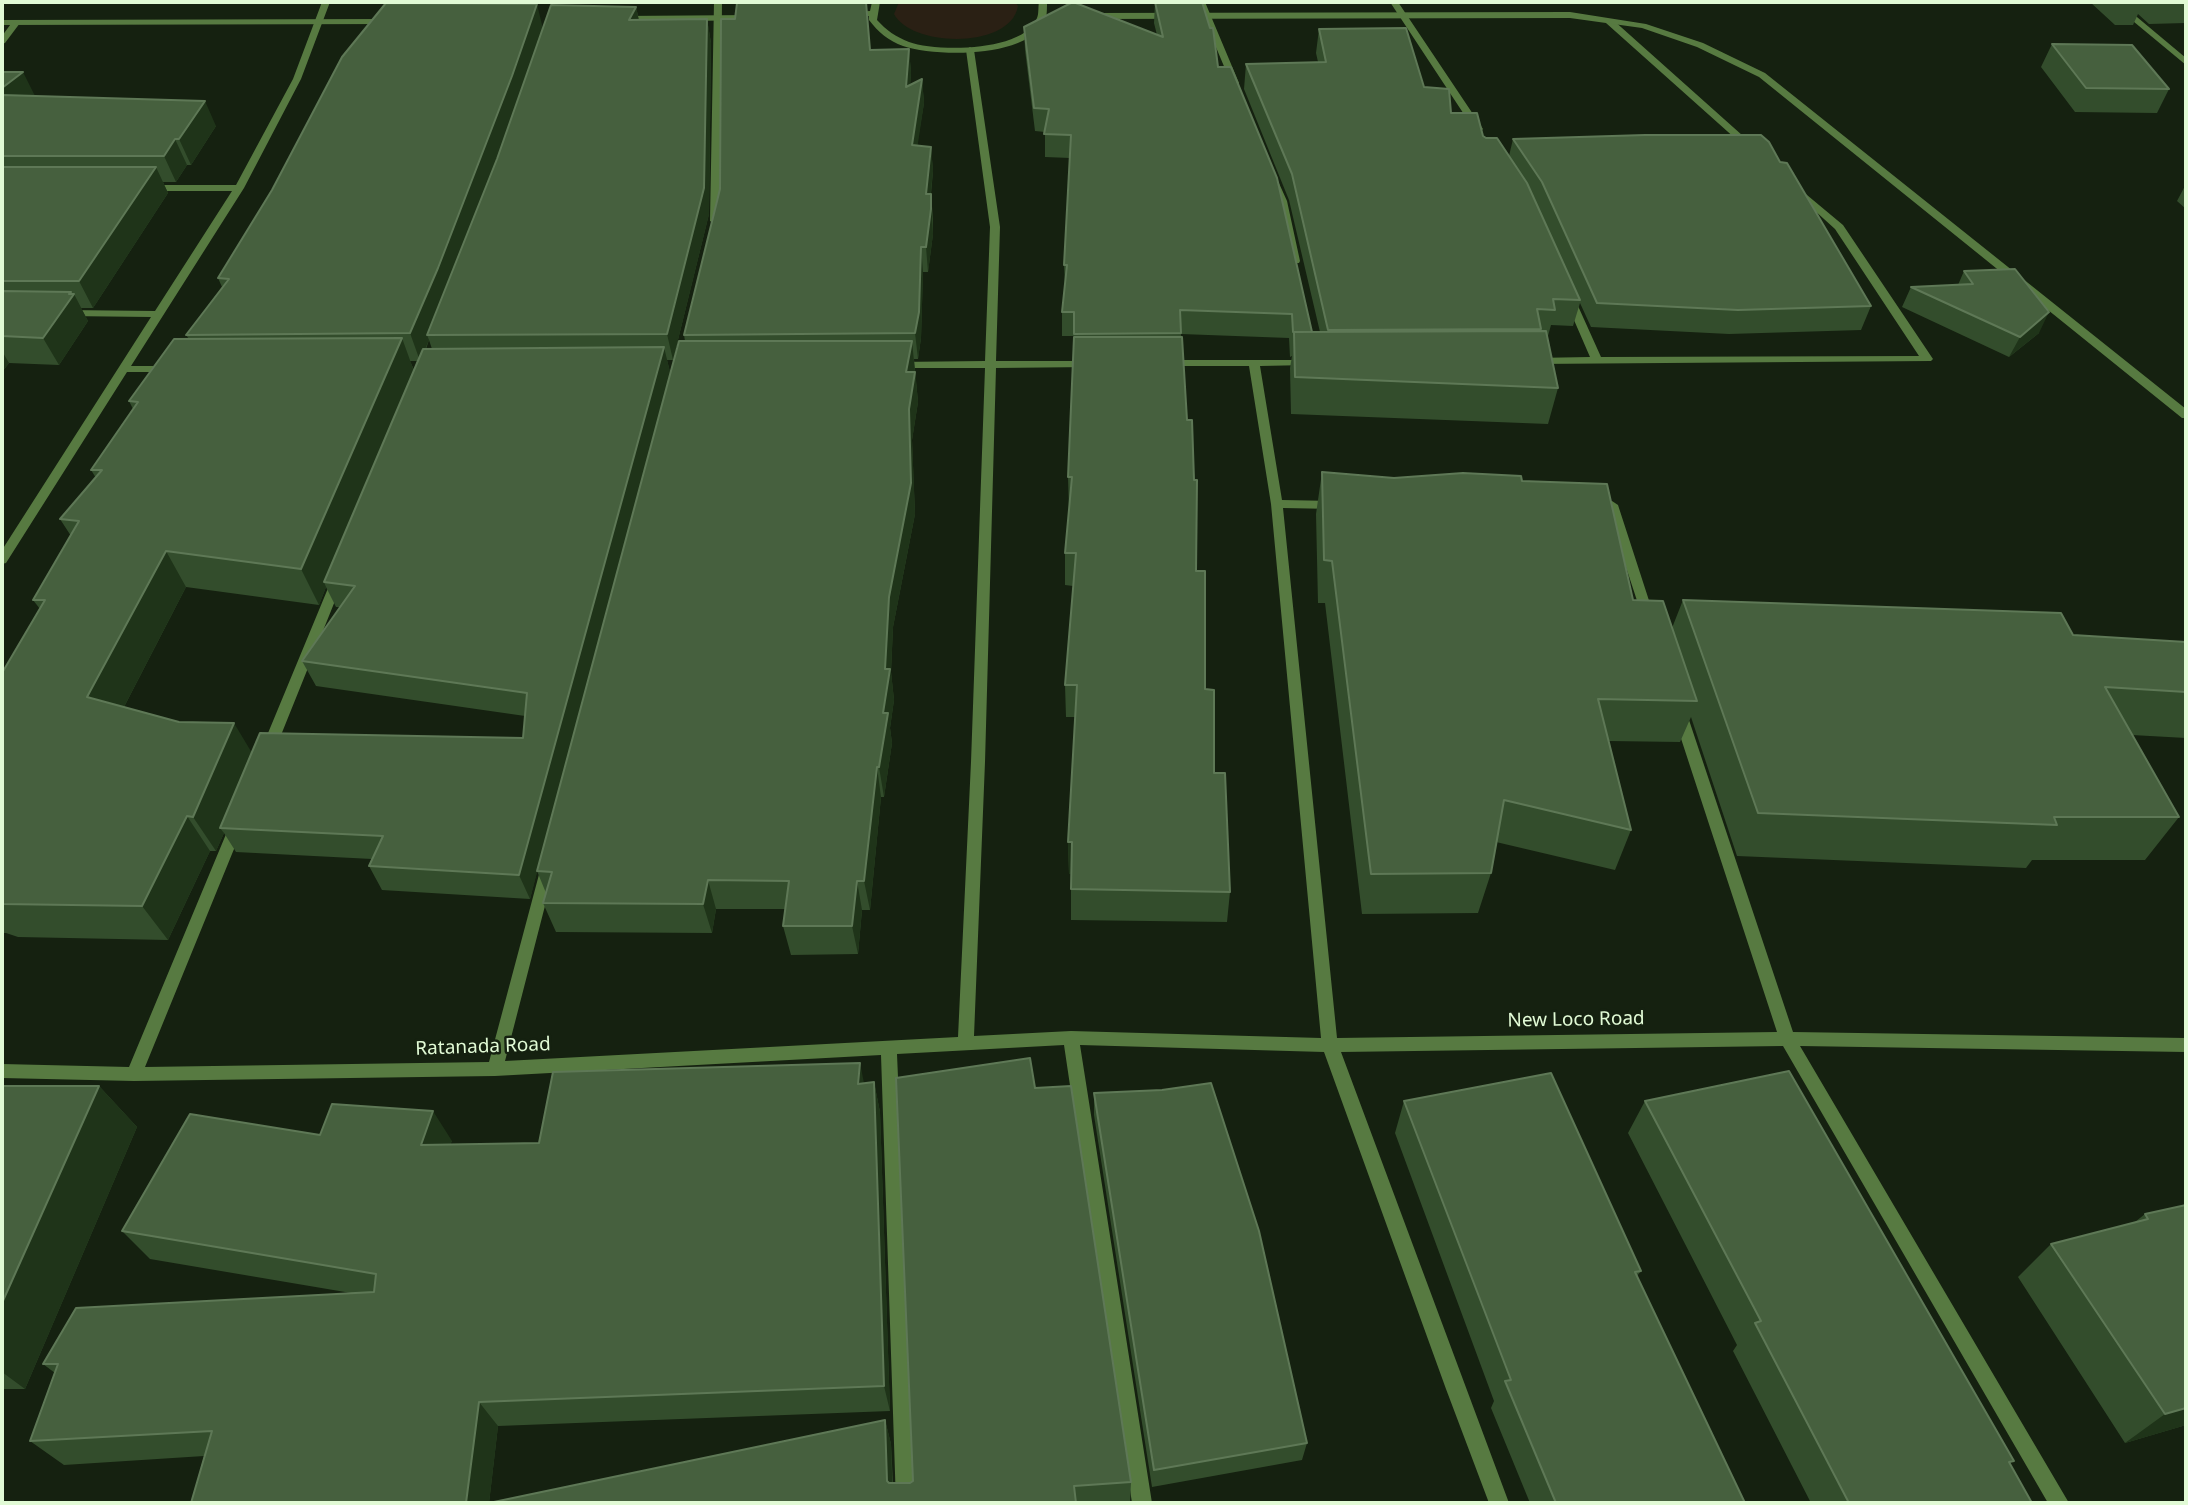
<!DOCTYPE html>
<style>
body{margin:0}
#map{position:relative;width:2188px;height:1505px;overflow:hidden;background:#152110;font-family:"Noto Sans",sans-serif}
canvas{display:block}
.frame{position:absolute;inset:0;border:4px solid #e1fad5;pointer-events:none}
</style>
<div id="map">
<canvas width="2188" height="1505"></canvas>
<div class="frame"></div>
</div>
<script>
const ctx = document.querySelector('canvas').getContext('2d');
ctx.lineJoin = 'round';
function paint(path, color) { ctx.fillStyle = color; ctx.fill(path, 'evenodd'); }
function stroke(path, color, width, dash) { ctx.strokeStyle = color; ctx.lineWidth = width; ctx.lineCap = dash ? 'butt' : 'round'; ctx.setLineDash(dash || []); ctx.stroke(path); }
function label(font, color, halo, rows, align = 'center') {
  ctx.font = font + ' "Noto Sans",sans-serif'; ctx.lineWidth = 5; ctx.setLineDash([]); ctx.textBaseline = 'middle'; ctx.strokeStyle = halo; ctx.fillStyle = color; for (const [text, x, y, turn = 0] of rows) {
    ctx.save(); ctx.translate(x, y); ctx.rotate((+turn || 0) * Math.PI / 180); ctx.textAlign = isNaN(turn) ? turn : align; if (halo) ctx.strokeText(text, 0, 0); ctx.fillText(text, 0, 0); ctx.restore();
  }
}
paint(new Path2D(`
 M899,2H1015L1018,6C1011,49 912,48 894,14Z`), '#2a2014');
paint(new Path2D(`
 M2110,2H2119L2186,58V65Z`), '#577a41');
paint(new Path2D(`
 M322,2H330L301,79L244,188L131,366H170L176,369L170,372H127L6,563L2,564V550L151,317L65,316L60,313L65,310L155,311L232,191H149L144,188L149,185H236L293,79Z
 M714,2H722L720,221L715,224L710,221Z
 M1197,2H1205L1239,83L1238,85L1231,83Z
 M1390,2H1398L1483,129L1481,131H1475Z
 M1606,19H1612L1752,144V148H1746L1606,23Z
 M13,21L20,23L5,43L2,44V36Z
 M970,47L974,50L1000,227L996,361H1091L1097,364L1091,367L996,368L985,762L974,1036L1071,1031L1321,1038L1271,504L1249,366H1167L1161,363L1167,360H1312L1314,362L1308,365L1260,366L1282,500L1335,501L1341,505L1335,509L1283,508L1337,1038L1777,1032L1672,711L1679,706L1686,711L1793,1032L2186,1038V1052L1800,1046L2069,1503H2048L1783,1046L1341,1052L1509,1503H1489L1446,1389L1324,1052L1080,1045L1152,1503H1132L1064,1045L897,1054L916,1503H896L881,1055L495,1076L134,1081L2,1078V1064L129,1067L229,827L231,823H241L243,827L145,1067L489,1062L541,867L543,863H553L555,867L505,1061L958,1037L971,762L985,368H897L891,365L897,362L985,361L990,227L966,50Z
 M1272,181H1278L1287,201L1300,261L1299,263H1291L1290,261L1277,201L1270,183Z
 M1795,185L1843,225L1933,359L1931,361L1534,364L1528,361L1534,358L1590,357L1564,297L1569,294L1574,297L1601,357L1919,356L1835,229L1792,190L1790,188Z
 M1594,501H1612L1618,505L1655,619L1654,622H1644L1643,619L1607,509L1590,508L1588,505L1590,502Z
 M337,577L343,581L275,750L273,754H263L261,750L331,581Z`), '#577a41');
paint(new Path2D(`
 M872,2H880L877,20C886,30 896,37 909,42C937,52 1024,52 1037,18C1039,14 1038,6 1039,2H1047C1047,7 1047,14 1046,18C1031,59 936,57 903,46C889,41 878,32 869,20V16L848,18L844,15L848,12L870,11Z
 M1570,12L1646,24L1703,43L1765,73L2186,409V418H2182L1759,77L1697,47L1642,28L1570,18L1089,19L1085,16L1089,13Z
 M754,15L758,18L757,20L621,22L617,19L621,16Z
 M387,19L390,20V24L2,25V20Z`), '#577a41');
paint(new Path2D(`
 M1155,2L1218,67L1312,332H1320L1289,200L1244,89L1246,64L1318,62L1316,53L1319,29L1424,87L1451,113L1509,156L1513,139L1780,162L1871,306L1861,330L1729,334L1591,327L1580,303L1573,326L1551,325L1548,336H1547L1558,388L1548,424L1291,414L1290,368L1292,356L1290,357L1289,338L1181,334L1196,571L1205,689L1214,773L1230,892L1227,922L1071,920V873L1069,874L1068,842L1076,717H1066L1065,685L1073,586L1065,585V553L1069,510L1068,477L1074,337V336H1062V312L1065,285L1064,265L1070,158L1045,157V132L1035,131L1025,50L1024,27L1157,35L1154,23Z
 M2090,2H2186V23L2149,24L2138,14L2133,25H2115Z
 M636,7L639,20L707,19L711,43L709,214L673,360H667L670,372L548,828L685,341L684,335L871,50L909,49L911,73L910,85L922,79L924,103L917,145L931,147L933,171L931,194L933,219V234L928,272H923L921,338L918,359H914L918,402L912,440L915,514L893,627L891,672L894,700L890,728L892,743L884,797H881L870,910H862L858,954L791,955L783,926L785,909H716L712,933L556,932L543,903L546,893L537,871L530,899L382,890L369,866L372,859L236,852L224,833L216,851H210L168,940L18,937L6,933H2V673L40,609L33,600L71,536L60,519L96,478L91,470L133,409L129,401L189,339L186,335L222,287L218,278L543,28ZM429,340L432,349H426ZM410,361H417L414,370ZM186,587L319,605L326,587L336,607H340L302,661L316,686L525,716L523,738L252,752L124,707Z
 M2052,44L2169,89L2157,113L2075,112L2041,67Z
 M2,72L35,96L216,126L191,165H187L176,182H163L168,193L93,308H81L88,321L59,365L9,363L2,372Z
 M2186,184V209L2177,201Z
 M1964,271L2039,333L2009,357L1902,307L1911,287L1958,285Z
 M1322,472L1394,478L1522,481L1633,600L1672,628L1683,600L2073,635L2186,642V738L2132,735L2179,817L2145,860H2032L2026,868L1737,856L1691,717L1680,742L1609,741L1631,830L1615,870L1496,842L1491,873L1478,913L1362,914L1325,603H1318L1316,514Z
 M874,1082L880,1112L890,1411L498,1426L489,1503L885,1420L891,1444L893,1483H910L913,1481L1035,1088L1131,1482L1130,1503H191L204,1456L64,1465L30,1441L55,1373L43,1364L351,1293L150,1259L122,1231L320,1135L452,1141L450,1144L539,1143Z
 M2,1086H99L137,1127L25,1389H2Z
 M1094,1093L1307,1443L1302,1460L1152,1487L1094,1115Z
 M1404,1101L1641,1271L1637,1276L1745,1503H1530L1491,1408L1494,1401L1395,1133Z
 M1645,1101L2010,1464L2032,1503H1811L1733,1351L1737,1345L1628,1133Z
 M2186,1205V1425L2125,1443L2018,1277L2051,1244L2135,1222L2145,1214Z`), '#334d2c');
paint(new Path2D(`
 M537,4L543,29L520,102L427,335L429,340L420,361L410,333Z
 M636,7L641,31L629,20Z
 M707,19L711,43L709,214L673,360L667,334Z
 M909,49L911,73L908,111L906,87Z
 M23,72L36,98L2,113V88Z
 M922,79L924,103L914,170L912,145Z
 M205,101L216,126L191,165L179,139Z
 M175,139L187,165L176,182L164,156Z
 M931,147L933,171L928,219L926,194Z
 M156,167L168,193L93,308L79,281Z
 M931,194L933,234L928,272L926,247Z
 M921,247L923,272L921,338L918,359L915,333Z
 M71,292L73,296L74,294L88,321L59,365L43,338Z
 M2049,312L2039,333L2009,357L2020,337Z
 M402,338L415,374L324,582L326,587L319,605L301,569Z
 M912,341L918,402L912,440L915,514L893,627L891,672L894,700L890,728L892,743L884,797L879,767L889,597L906,372Z
 M664,347L670,372L530,899L519,875Z
 M2,351L9,363L2,372Z
 M166,551L186,587L111,732L87,697Z
 M234,723L255,758L220,828L224,833L216,851L193,817Z
 M877,767L881,797L870,910L864,881Z
 M187,816L210,851L168,940L142,906Z
 M1068,842H1072L1073,873L1069,874Z
 M708,880L716,909L712,933L703,904Z
 M857,881L862,910L858,954L852,926Z
 M860,1063L866,1093L858,1084Z
 M874,1082L880,1112L890,1411L884,1386Z
 M99,1086L137,1127L25,1389L2,1372V1303Z
 M433,1111L452,1141L440,1174L421,1145Z
 M479,1402L498,1426L489,1503H466Z
 M2186,1408V1425L2125,1443L2165,1414Z
 M885,1420L891,1444L893,1503L887,1481Z`), '#1f3419');
const building = new Path2D(`
 M796,2H866L870,50L909,49L906,87L922,79L912,145L931,147L926,194H931V209L926,247H921L919,312L915,333L684,335L720,189L721,19H735L737,3Z
 M1073,2L1163,37L1155,2H1202L1210,28H1213L1218,67H1231L1277,178L1312,332H1293L1292,314L1180,310L1181,333L1074,334V312H1062L1067,265H1064L1071,135L1044,134L1049,109L1034,108L1024,27Z
 M386,3L537,4L512,76L438,268L410,333L186,335L229,279L218,278L272,190L342,57Z
 M551,5L636,7L629,20L707,19L704,188L667,334L427,335L497,159Z
 M1406,28L1424,87L1449,89L1451,113H1477L1483,136L1486,138H1497L1527,183L1580,300L1553,299L1555,310L1537,309L1541,329L1328,330L1292,174L1246,64L1326,62L1319,29Z
 M2052,44L2132,45L2169,89L2086,88Z
 M2,72H23L2,88Z
 M2,95L205,101L179,139H175L164,156H2Z
 M1645,135H1761L1769,142L1780,162L1787,163L1871,306L1738,310L1597,303L1542,182L1513,139Z
 M2,167H156L79,281H2Z
 M2015,269L2049,312L2020,337L1911,287L1973,284L1964,271Z
 M2,291L71,292L69,294H74L43,338L2,336Z
 M1546,331L1558,388L1295,377L1294,332Z
 M1074,337H1182L1187,420H1192L1194,480H1197L1196,571H1205V689L1214,690V773H1225L1230,892L1071,889L1072,842H1068L1077,685H1065L1076,553H1065L1072,477H1068Z
 M402,338L301,569L166,551L87,697L179,722L234,723L193,817L187,816L142,906L2,904V673L45,600H33L79,521L60,519L102,470H91L138,402L129,401L174,339Z
 M679,341H912L906,372H915L909,409L911,483L889,597L885,669H890L883,713H888L879,767H877L864,881H857L852,926H783L789,881L708,880L703,904L543,903L552,872L537,871Z
 M664,347L519,875L369,866L383,836L220,828L260,733L523,738L527,693L302,661L355,586L324,582L423,349Z
 M1322,472L1394,478L1463,473L1521,476L1522,481L1607,484L1633,600L1663,601L1697,701L1598,699L1631,830L1504,800L1491,873L1371,874L1332,561L1324,560Z
 M1683,600L2061,613L2073,635L2186,642V692L2105,687L2179,817H2054L2057,825L1758,813Z
 M1030,1058L1035,1088L1071,1086L1131,1482L1074,1486L1076,1503H489L885,1420L887,1481L889,1483H910L913,1481L896,1078Z
 M860,1063L858,1084L874,1082L884,1386L479,1402L466,1503H191L212,1431L30,1441L58,1364H43L76,1308L374,1292L376,1274L122,1231L190,1114L320,1135L332,1104L433,1111L421,1145L539,1143L553,1072Z
 M1789,1071L2014,1461L2009,1462L2032,1503H1849L1755,1323L1761,1321L1645,1101Z
 M1551,1073L1641,1271L1635,1272L1745,1503H1556L1505,1381L1511,1380L1404,1101Z
 M1211,1083L1259,1231L1307,1443L1154,1470L1094,1093L1162,1090Z
 M2,1086H99L2,1303Z
 M2186,1205V1408L2165,1414L2051,1244L2148,1219L2145,1214Z`);
paint(building, '#46603e');
stroke(building, '#5e7856', 2);
label('19px', '#e1fad5', '#152110', [
 ["New Loco Road",1576,1020,-1],
 ["Ratanada Road",483,1047,-2]
]);
</script>
